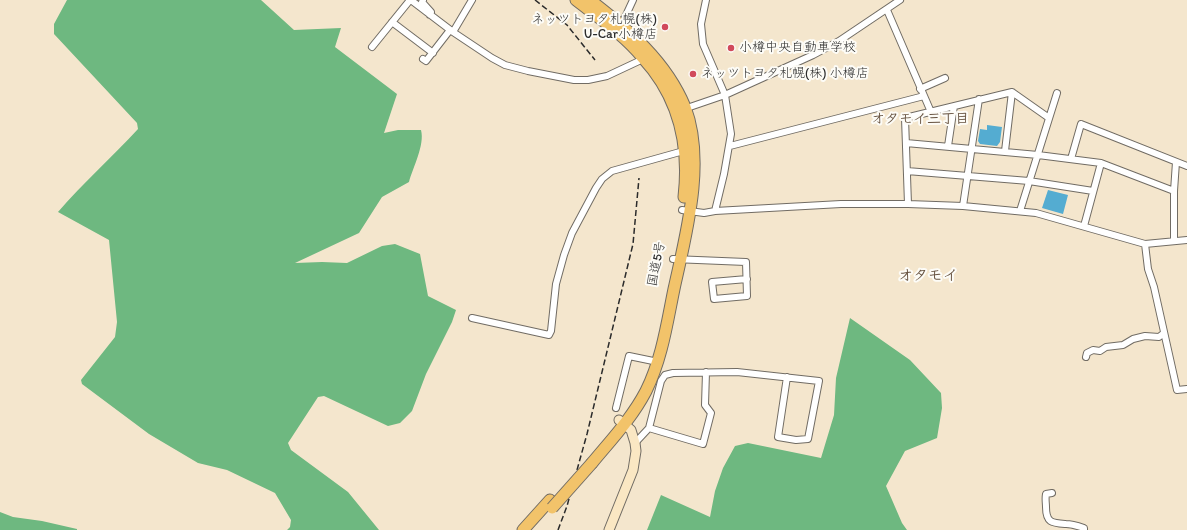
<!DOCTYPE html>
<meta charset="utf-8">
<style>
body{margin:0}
canvas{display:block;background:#f4e6cd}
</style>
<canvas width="1187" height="530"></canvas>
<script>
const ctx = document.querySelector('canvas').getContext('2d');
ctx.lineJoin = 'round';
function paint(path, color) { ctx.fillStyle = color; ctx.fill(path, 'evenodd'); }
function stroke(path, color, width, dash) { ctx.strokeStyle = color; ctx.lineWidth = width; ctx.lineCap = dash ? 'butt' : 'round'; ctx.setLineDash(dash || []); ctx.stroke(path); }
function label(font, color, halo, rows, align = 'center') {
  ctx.font = font + ' Itim,"Klee One",sans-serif'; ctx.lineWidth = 4; ctx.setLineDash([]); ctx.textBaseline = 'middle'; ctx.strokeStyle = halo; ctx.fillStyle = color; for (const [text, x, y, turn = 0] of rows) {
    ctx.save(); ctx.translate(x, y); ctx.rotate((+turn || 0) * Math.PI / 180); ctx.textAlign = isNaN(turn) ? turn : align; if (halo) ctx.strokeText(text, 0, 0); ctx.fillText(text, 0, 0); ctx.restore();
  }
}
paint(new Path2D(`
 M67,0H261L294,30L341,28L335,47L397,94L384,133L398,130H421C425,145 413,167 409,182L382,197L359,233L295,263L322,262L347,263L382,246L395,244L420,254L428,296L456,310L452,322L426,374L412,411L400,423L388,426L324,396L318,397L288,443L291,450L348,492L379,530H287L290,527L291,520L275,493L227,470L198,463L149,434L82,384L81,380L115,337L117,322L109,240L58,212C83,183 112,157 138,129L137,123L54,34V24Z
 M850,318L910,360L941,393L942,408L937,438L905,451L886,486L902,523L907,530H647L661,495L710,517L715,491L723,468L735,446L748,443L821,458L834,415L836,378Z
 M0,512L13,517L42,521L77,529V530H0Z`), '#6eb880');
paint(new Path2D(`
 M987,125L1002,127L1000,142L997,146L980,144L978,141L980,129L987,130Z
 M1048,190L1068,195L1063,214L1042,208Z`), '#54acd1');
const street = new Path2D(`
 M411,0L453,32L492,58L505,65L528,71L574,80H588L607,76L639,61L643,57
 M423,0L422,2L431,12L430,15
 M706,0L701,24L703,44L725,95L731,134L724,174L715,211
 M887,10L931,112
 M392,22L433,53
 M621,26L633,0
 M453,32L472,0
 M372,47L410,0
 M423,59L426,61L450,30
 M920,89L945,78
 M684,109L725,95L813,55L839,41L900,0
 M906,143L1038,155L1101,163L1174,191
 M730,146L924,96
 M948,146L954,106
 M1005,151L1012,92
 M1071,159L1081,124L1187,166
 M907,171L1029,181L1093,191
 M908,204L905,118L1012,92L1049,118
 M963,206L979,99
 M682,210L704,213L715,211L841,204H908L963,206L1036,213L1145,244L1187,240
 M1020,211L1057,93
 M1084,226L1101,163
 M1174,241V191L1176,162
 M1145,244L1148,269L1154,287L1177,390L1187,389
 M673,259L746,262L747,296L714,299L712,282L747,279
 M472,318L549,335L551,331L556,284L564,255L572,233L596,188L602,179L612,171L687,150
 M1086,357L1087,353L1093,350L1100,351L1106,347L1123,345L1133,339L1145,336L1159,337L1164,333
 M616,408L629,356L658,362
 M649,428L703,444L711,413L705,405L706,372
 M635,443L649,428L661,381L665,375L673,373L737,372L819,381L808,439L796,440L778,437L787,377
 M1052,493L1046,494C1045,499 1046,503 1046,507C1046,523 1052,523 1066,524C1072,524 1078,526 1084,528V530`);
const secondary = new Path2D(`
 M609,530L633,470L636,451L635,443L631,430L619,420`);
const highway = new Path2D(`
 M576,0C599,18 624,35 643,58C679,97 690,145 684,197
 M590,0C629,30 666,61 685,107C706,162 686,234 674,289C667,323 662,359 646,391C632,418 611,440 592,463
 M523,530L550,500`);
stroke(street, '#716c64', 8);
stroke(secondary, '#716c64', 11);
stroke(highway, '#716c64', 13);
stroke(street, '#fff', 6);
stroke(secondary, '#fae7c3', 9);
stroke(highway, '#f2c36a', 11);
stroke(new Path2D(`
 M535,0L567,25L595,60
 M558,530L567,506L587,434L633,244L639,178`), '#2b2b2b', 1.5, [6, 3]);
const highwayBridge = new Path2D(`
 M552,508L592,463`);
stroke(highwayBridge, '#716c64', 13, []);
stroke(highwayBridge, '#f2c36a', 11);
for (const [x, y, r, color] of [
 [665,27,4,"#d1495b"],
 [731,48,4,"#d1495b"],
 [693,74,4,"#d1495b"]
]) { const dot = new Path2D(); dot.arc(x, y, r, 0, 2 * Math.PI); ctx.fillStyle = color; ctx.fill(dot); stroke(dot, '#fdfcf7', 1.5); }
label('13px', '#2b2b2b', '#fdfcf7', [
 ["ネッツトヨタ札幌(株)",657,20,"right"],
 ["U-Car小樽店",657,35,"right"],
 ["小樽中央自動車学校",739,48],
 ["ネッツトヨタ札幌(株) 小樽店",701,74]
], 'left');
label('13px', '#2b2b2b', '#fdfcf7', [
 ["国道5号",657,264,-79]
]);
label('bold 14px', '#695543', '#fdfcf7', [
 ["オタモイ三丁目",920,119]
]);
label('bold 15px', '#695543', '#fdfcf7', [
 ["オタモイ",928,276]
]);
</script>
